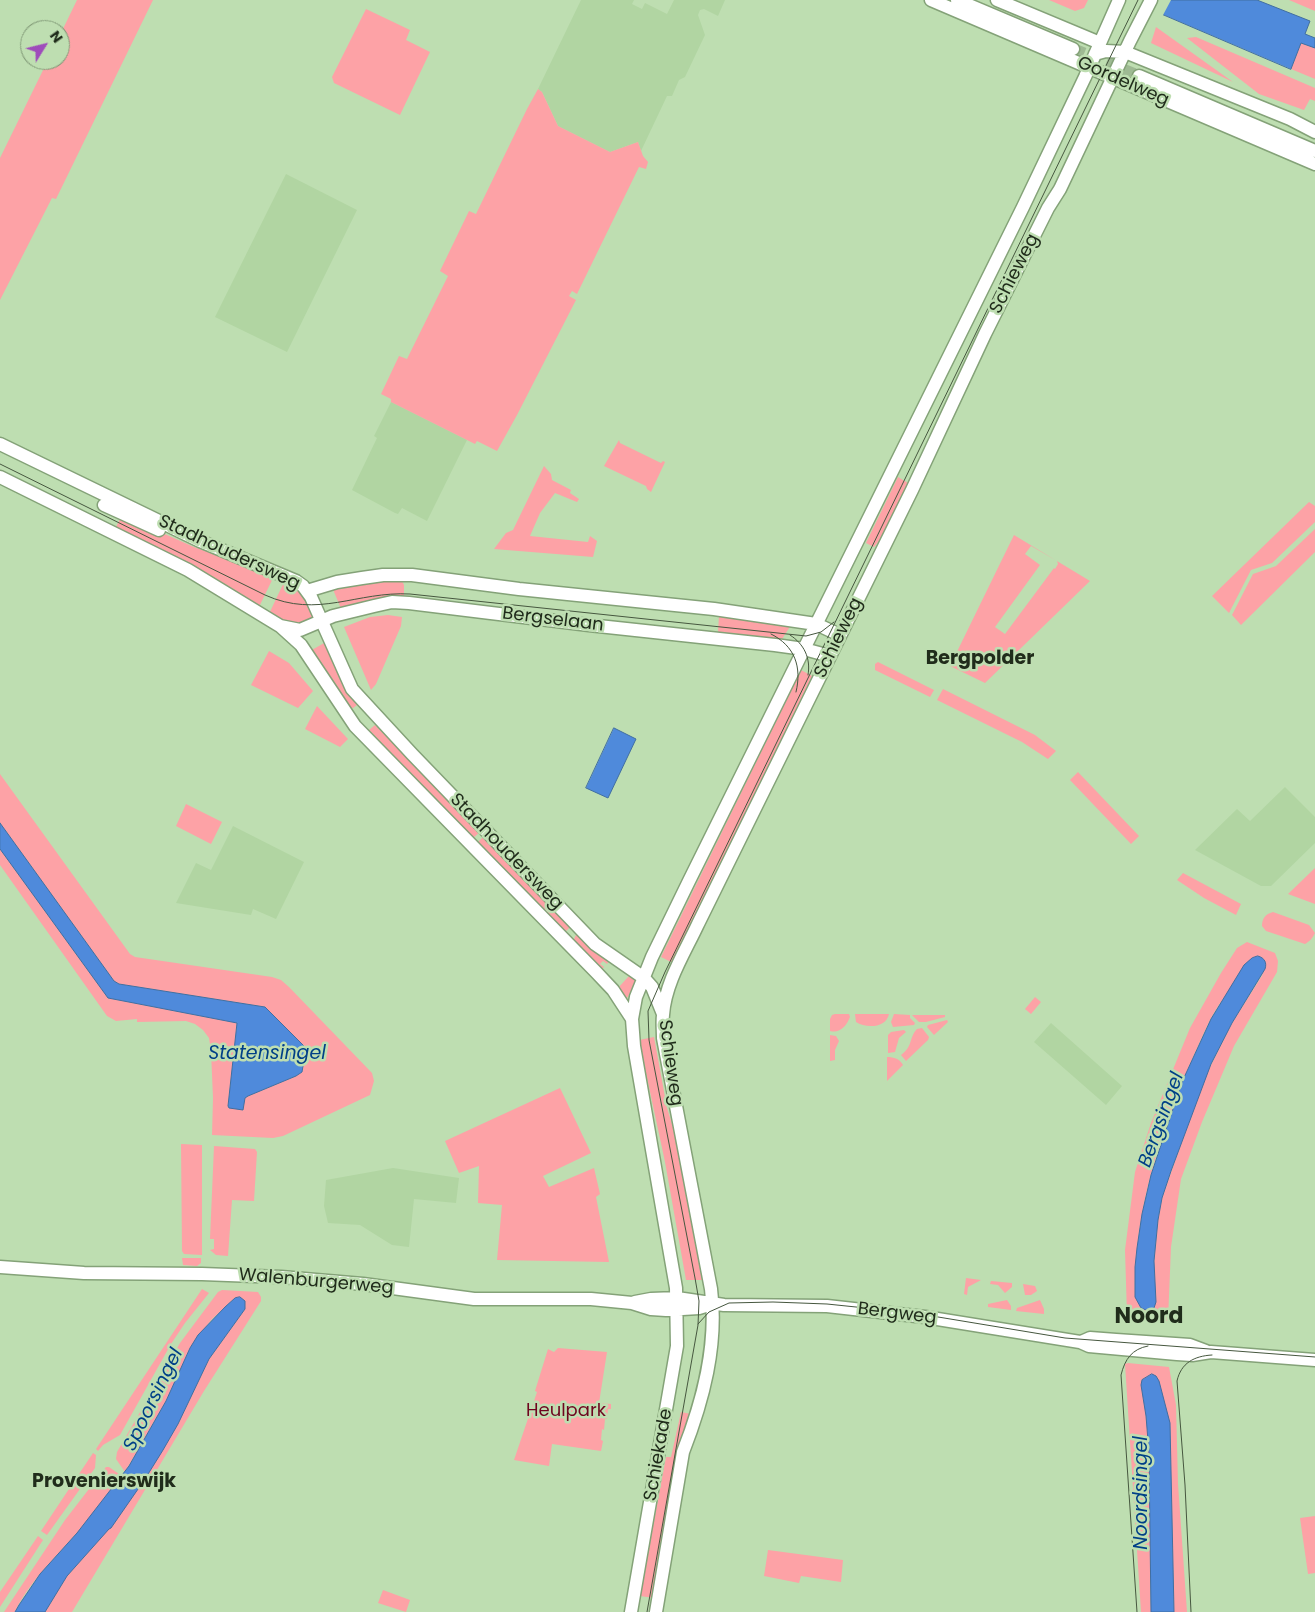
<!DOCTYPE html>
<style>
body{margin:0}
#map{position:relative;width:1315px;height:1612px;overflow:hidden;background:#bedeb1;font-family:Poppins,sans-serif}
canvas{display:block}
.north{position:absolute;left:20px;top:20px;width:50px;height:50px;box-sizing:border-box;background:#bedeb1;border:1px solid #7f9775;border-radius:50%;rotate:54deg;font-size:14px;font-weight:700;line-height:20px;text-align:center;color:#202c1b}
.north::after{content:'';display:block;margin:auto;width:18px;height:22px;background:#9f4cbb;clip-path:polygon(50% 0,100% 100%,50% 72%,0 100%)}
</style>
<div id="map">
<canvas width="1315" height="1612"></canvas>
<div class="north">N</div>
</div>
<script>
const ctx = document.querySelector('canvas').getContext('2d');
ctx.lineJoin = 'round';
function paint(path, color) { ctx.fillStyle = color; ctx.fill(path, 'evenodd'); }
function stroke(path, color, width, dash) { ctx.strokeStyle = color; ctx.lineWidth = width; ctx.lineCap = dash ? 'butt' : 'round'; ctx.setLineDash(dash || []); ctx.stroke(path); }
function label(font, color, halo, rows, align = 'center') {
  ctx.font = font + ' Poppins,sans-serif'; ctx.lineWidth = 5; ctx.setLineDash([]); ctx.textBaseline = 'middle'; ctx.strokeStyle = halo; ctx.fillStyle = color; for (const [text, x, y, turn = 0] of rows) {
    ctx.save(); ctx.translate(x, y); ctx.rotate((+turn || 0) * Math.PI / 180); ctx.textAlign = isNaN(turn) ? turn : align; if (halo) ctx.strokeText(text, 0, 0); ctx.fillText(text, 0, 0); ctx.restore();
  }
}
paint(new Path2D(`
 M581,0H634L632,4L642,9L645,3L667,14L674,0H725L718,16L704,9L700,10L698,15L705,35L685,77L679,80L672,96H667L641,151L638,142L610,152L558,126L542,92L538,89Z
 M286,174L357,210L287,352L215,317Z
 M391,402L467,440L427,521L402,508L398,514L395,513L352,490L377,438L374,436Z
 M1285,787L1315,817V843L1271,886H1261L1195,850L1237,809L1250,821Z
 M233,826L304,862L276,919L253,909L251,915L176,903L196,863L211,870Z
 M1051,1023L1122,1086L1106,1105L1034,1042Z
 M393,1168L459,1178L456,1203L414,1199L409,1247L392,1245L360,1225L328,1223L324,1206L326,1180Z`), '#b1d5a2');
paint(new Path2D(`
 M77,0H153L56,199L52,198L0,300V158L48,60H60V35Z
 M1049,0H1088L1084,8L1075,11Z
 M1289,0H1315V11Z
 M366,9L410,30L406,40L430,52L400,115L334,83L332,77Z
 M1156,27L1233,82L1151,43Z
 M1196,37L1315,88V101L1310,99L1304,110L1259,94L1187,38Z
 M1301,43L1315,48V79L1291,69Z
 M538,89L542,92L558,126L610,152L638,142L643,156L648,162L646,169L639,167L577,294L572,291L569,296L576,300L517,415L497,451L477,441L475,444L391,402V399L381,394L399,356L407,359L448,276L440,271L469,211L476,214L527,109Z
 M619,440L620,443L661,463L663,461L665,462L651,492L647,489L646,486L604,466Z
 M544,466L551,474L552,480L571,490L570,493L579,499L577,502L555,493L540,513L530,536L588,542L590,536L597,541L593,557L494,549L506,533L513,530Z
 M898,477L908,483L883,536L874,547L866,543Z
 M1309,502L1315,506V522L1272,563L1251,570L1229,613L1212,596Z
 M122,515L194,547L274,576L258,609L115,529Z
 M1315,529V552L1241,625L1232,615L1253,574L1276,566Z
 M1014,535L1090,581L985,683L950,666ZM1031,546L1057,561L1058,564L1055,569L1054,568L1005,634L995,627L1040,565L1025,554Z
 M285,580L306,595L314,616C302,631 283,620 268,616Z
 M402,581L404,585V596L342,611L332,587L358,582Z
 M388,615L402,617L401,626L376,684L371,690L344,627L370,617Z
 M719,616L791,625L782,639L718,632Z
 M326,642L358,701L357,705L353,708L349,707L310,651Z
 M269,651L289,663L313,691L298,708L251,685Z
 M878,662L934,690L930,697L875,670V664Z
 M801,670L812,676L673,963L661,957Z
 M943,689L1035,735L1056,751L1048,759L1022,742L937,700Z
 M317,706L348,739L340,747L305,729Z
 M375,725L480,832L473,838L369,730Z
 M1078,772L1139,836L1131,844L1070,780Z
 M0,774L130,954L135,957L272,977L281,980L289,987L372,1073L374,1081L370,1095L283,1136L273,1138L212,1135L213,1098L211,1051L209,1038L203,1030L195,1024L186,1021L137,1022V1019L116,1021L107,1016L0,865V849L108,998L237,1023L228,1106L229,1108L248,1096L296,1076L302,1072L306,1049L265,1007L119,984L114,981L0,823Z
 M186,804L222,822L211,844L176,826Z
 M484,836L571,926L565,932L478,842Z
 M1315,868V904L1288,894Z
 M1183,873L1241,904L1236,915L1204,898L1177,880Z
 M1273,912L1309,925L1315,933C1312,939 1310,941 1305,944L1266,931L1262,926C1262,919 1265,914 1273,912Z
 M579,934L609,961L607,964L603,961L600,964L604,967L601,970L573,941L576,935Z
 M1247,942L1275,953L1278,961L1277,972L1234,1046L1202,1122L1181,1179L1171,1247L1168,1320L1164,1323L1132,1320L1127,1315L1125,1250L1135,1172L1151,1123L1190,1028L1221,973L1237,948ZM1263,974L1232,1023L1203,1081L1162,1198L1158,1220L1154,1261L1135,1297C1133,1214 1161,1130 1194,1055C1203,1036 1211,1014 1224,998C1231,991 1254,980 1263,974Z
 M629,976L637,981L627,998L618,988Z
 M1035,997L1041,1002L1031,1014L1025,1009Z
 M835,1014H849L850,1017C847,1025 840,1034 830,1031V1019L832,1015Z
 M855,1014H889C886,1029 865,1028 856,1022Z
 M894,1014L910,1015V1018L915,1023L914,1025L893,1027L891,1022Z
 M912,1015H945V1017L926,1022H919Z
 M947,1020L948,1022L934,1035L927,1027L928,1025Z
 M922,1028L929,1037L928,1040L906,1061L901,1055C914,1045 908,1039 917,1029Z
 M904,1030L906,1032L899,1038L895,1052L888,1053V1035L891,1032Z
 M830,1035L836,1036L839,1041L835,1050V1060L830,1061Z
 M654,1037L667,1108L676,1137L702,1280H686L665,1162L639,1040Z
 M887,1057C894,1057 900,1059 903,1065L887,1081Z
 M560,1088L591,1153L543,1176L549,1187L594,1168L600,1194L596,1197L609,1262L497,1260L502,1205L478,1203L479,1166L459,1173L445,1141Z
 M181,1144L202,1145V1255L184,1254L182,1251Z
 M214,1146L255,1149L257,1152L254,1201L232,1200L228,1256L216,1255L210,1250L214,1249V1239H210Z
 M182,1258H201V1263L197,1266L183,1265Z
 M966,1278L981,1280L968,1287L967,1295L964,1294Z
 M991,1281L1012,1283V1287L1005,1293L998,1285L990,1284Z
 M1023,1284L1035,1286L1037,1291L1031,1295H1025Z
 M202,1289L209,1293L185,1323L171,1344L120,1435L103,1445L98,1451L96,1449Z
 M222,1290L258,1292L261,1297V1301L204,1391L72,1612H45L67,1576L109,1528L145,1479L178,1424L209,1359L245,1309L235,1298L212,1319L190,1348L166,1401L125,1472L116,1459L117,1452L180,1343L218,1292Z
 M1007,1300L1011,1306V1310L988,1307V1304Z
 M1040,1300L1044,1309V1314L1016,1311L1017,1308Z
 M558,1348L607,1352L599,1403L611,1404V1409H608L607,1419H605L604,1430L602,1429L601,1440L603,1441L601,1451L552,1444L549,1466L514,1460L537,1392L535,1391L548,1349L554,1352Z
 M1128,1363L1169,1367L1176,1405L1178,1484L1187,1612H1174L1170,1423L1141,1385C1156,1460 1149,1536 1151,1612H1141L1125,1364Z
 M681,1412L691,1414L654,1598L640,1596L666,1457H671Z
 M93,1453L96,1455L95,1468L47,1535L41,1531Z
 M106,1467H109L122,1476C109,1496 93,1515 77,1533C56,1557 28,1583 15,1612H4L65,1520Z
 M1315,1516V1573L1308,1574L1300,1518Z
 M38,1536L43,1540L0,1607V1592Z
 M768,1550L843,1560L841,1582L801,1576L799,1583L764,1576Z
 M383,1590L410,1600L406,1612L378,1603Z`), '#fda2a6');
const water = new Path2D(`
 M1129,0H1257L1310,21L1305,34L1315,38V48L1301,43L1291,69Z
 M614,728L636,739L608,798L586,788Z
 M0,823L114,981L119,984L265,1007L306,1048L302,1072L296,1076L248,1096L245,1098L243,1110L229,1108L228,1106L237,1023L108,998L0,849Z
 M1258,956C1265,958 1267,963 1265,969L1232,1023L1211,1064L1171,1171L1162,1198L1158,1220L1154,1261L1156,1302L1154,1308L1146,1310L1141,1308L1135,1297V1267L1137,1248L1142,1214L1151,1175L1182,1082L1211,1019L1244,965L1252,958Z
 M240,1297L245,1301V1309L209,1359L178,1424L163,1450L145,1479L111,1528L109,1529L67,1576L45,1612H15L19,1605L40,1574L77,1533L129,1466L166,1401L190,1348L198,1335L225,1307L235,1298Z
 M1152,1374L1156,1376L1159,1381L1170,1423L1174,1612H1151L1149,1453L1146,1416L1141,1385L1142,1380Z`);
paint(water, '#4f8adb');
stroke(water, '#416ea1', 1);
paint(new Path2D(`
 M1126,0H1171L1162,17L1128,2Z`), '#bedeb1');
stroke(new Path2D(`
 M1073,49L1139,76`), '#9eba93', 12, [12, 6]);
const secondary = new Path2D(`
 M931,0L1315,164
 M957,0L1073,49
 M997,0L1100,43
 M1095,54L1106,51L1125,52L1290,119L1315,132
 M1139,76L1315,151
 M0,444L200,541L296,581L303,586L311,597L352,689L412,754L595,944L644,978L652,987L663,1014
 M0,477L188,570L280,626L301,645L355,726L596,972L613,990L632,1019
 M104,505L159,530
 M307,591L337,582L362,578L383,575H412L519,589L714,609L816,624L840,635
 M280,626L300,630L333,616L374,606L392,602L409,603L589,625L775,645L804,649L830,656
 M0,1267L84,1273L202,1274L281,1277L363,1284L474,1299H591L632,1303L651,1309L666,1310L699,1308L712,1304
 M635,1302L651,1299L677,1298L724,1305L827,1306L925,1317L1080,1342L1089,1346L1177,1354L1192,1355L1211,1352L1315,1360
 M1081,1342L1090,1338L1116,1340L1190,1345L1206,1351
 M631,1612L677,1346L676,1288L634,1046L632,1019L636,997L652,957L689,881L1023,207L1085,77L1119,0
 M656,1612L683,1452C703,1401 718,1345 711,1289L663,1038C663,1030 662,1022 663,1015C665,983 685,952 698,924L912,490L985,334L1048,208L1060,189L1130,41L1151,0`);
stroke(secondary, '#84a278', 15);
stroke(secondary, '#fff', 12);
stroke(new Path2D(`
 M0,464L265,595C318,619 357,591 410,594L806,636L821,632L834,622
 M771,634C795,646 802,667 796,692
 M790,635C804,644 811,658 808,675
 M698,1324L709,1312L729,1303L773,1302L827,1304L914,1313L1065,1338L1315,1357
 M647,1612L698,1325L699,1301L695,1278L649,1040L648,1011L665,972L1138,0
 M1137,1612L1121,1375C1125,1359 1132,1349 1148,1346
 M1191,1612L1185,1485L1177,1381C1181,1363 1194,1356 1212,1355`), '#46573f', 1);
label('18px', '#202c1b', '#bedeb1', [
 ["Gordelweg",1123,82,24],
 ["Schieweg",1015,274,-63],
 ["Stadhoudersweg",229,553,25],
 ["Bergselaan",553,620,7],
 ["Schieweg",839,638,-64],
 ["Stadhoudersweg",506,852,46],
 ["Schieweg",670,1063,82],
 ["Walenburgerweg",316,1282,5],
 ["Bergweg",897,1314,7],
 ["Schiekade",659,1455,-80]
]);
label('18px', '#6e051f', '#bedeb1', [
 ["Heulpark",566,1411]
]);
label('bold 19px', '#202c1b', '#bedeb1', [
 ["Bergpolder",980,659],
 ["Provenierswijk",104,1482]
]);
label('italic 19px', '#003f87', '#bedeb1', [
 ["Statensingel",267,1054],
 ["Bergsingel",1162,1120,-70],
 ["Spoorsingel",154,1400,-64],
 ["Noordsingel",1142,1493,-90]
]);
label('bold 22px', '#202c1b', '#bedeb1', [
 ["Noord",1149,1317]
]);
</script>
